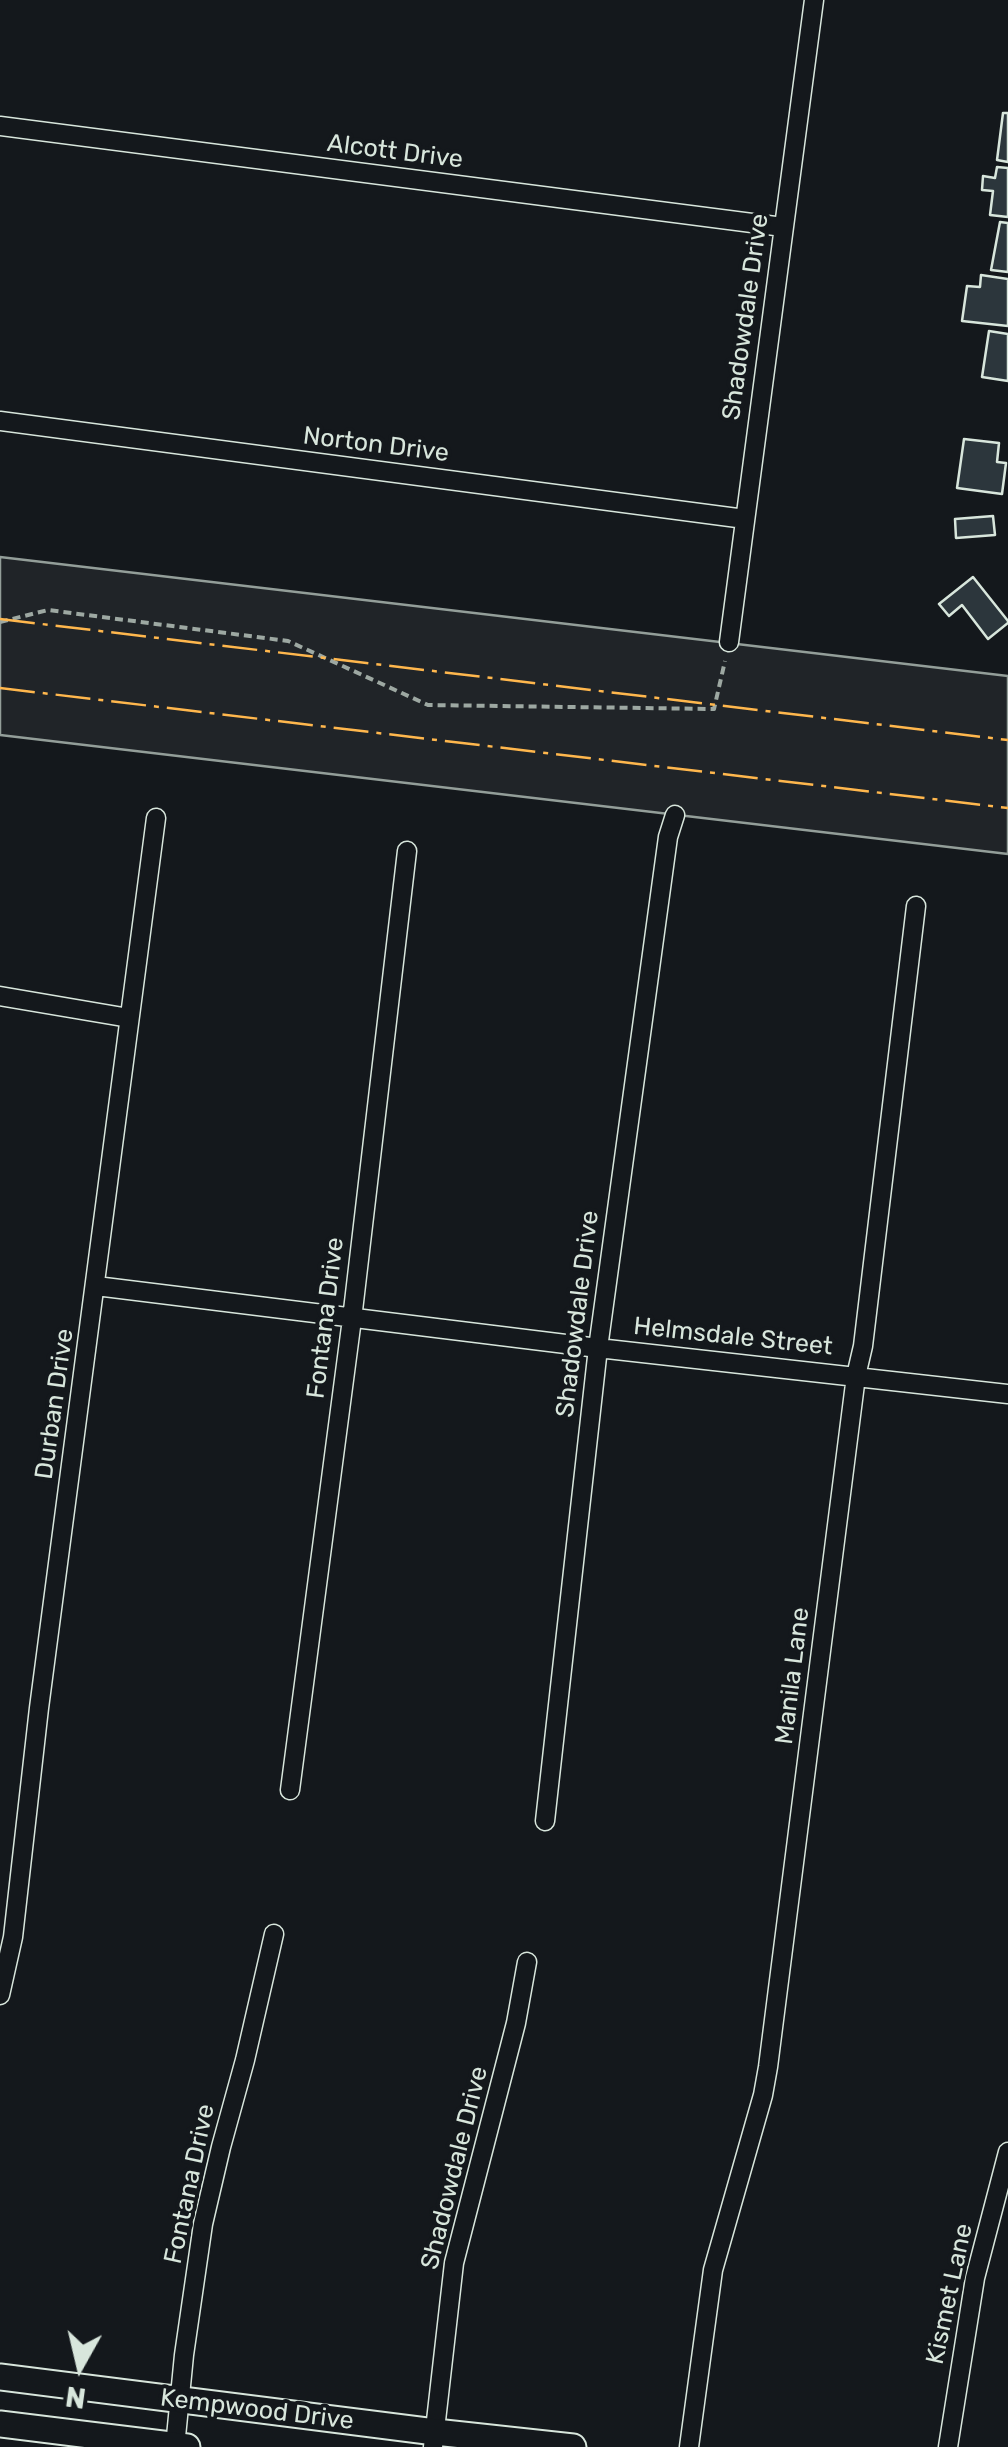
<!DOCTYPE html>
<style>
body{margin:0}
#map{position:relative;width:1008px;height:2447px;overflow:hidden;background:#14181c;font-family:Rubik,sans-serif}
canvas{display:block}
.north{position:absolute;left:30px;top:2317px;width:100px;height:100px;-webkit-text-stroke:8px #14181c;paint-order:stroke;rotate:188deg;font-size:28px;font-weight:700;line-height:40px;text-align:center;color:#d8e6dc}
.north::after{content:'';display:block;margin:auto;width:35px;height:45px;background:#d8e6dc;clip-path:polygon(50% 0,100% 100%,50% 72%,0 100%)}
</style>
<div id="map">
<canvas width="1008" height="2447"></canvas>
<div class="north">N</div>
</div>
<script>
const ctx = document.querySelector('canvas').getContext('2d');
ctx.lineJoin = 'round';
function paint(path, color) { ctx.fillStyle = color; ctx.fill(path, 'evenodd'); }
function stroke(path, color, width, dash) { ctx.strokeStyle = color; ctx.lineWidth = width; ctx.lineCap = dash ? 'butt' : 'round'; ctx.setLineDash(dash || []); ctx.stroke(path); }
function label(font, color, halo, rows, align = 'center') {
  ctx.font = font + ' Rubik,sans-serif'; ctx.lineWidth = 8; ctx.setLineDash([]); ctx.textBaseline = 'middle'; ctx.strokeStyle = halo; ctx.fillStyle = color; for (const [text, x, y, turn = 0] of rows) {
    ctx.save(); ctx.translate(x, y); ctx.rotate((+turn || 0) * Math.PI / 180); ctx.textAlign = isNaN(turn) ? turn : align; if (halo) ctx.strokeText(text, 0, 0); ctx.fillText(text, 0, 0); ctx.restore();
  }
}
const green = new Path2D(`
 M0,557L1008,676V854L0,735Z`);
paint(green, '#202428');
stroke(green, '#939e99', 2.5);
const building = new Path2D(`
 M1003,113H1008V162L997,160Z
 M997,167L1008,168V217L990,215L993,191L982,190L983,176L995,178Z
 M1000,222L1008,223V272L991,270Z
 M981,275L1008,279V326L962,321L967,286L980,287Z
 M989,331L1008,334V381L982,377Z
 M964,439L999,443L997,462L1006,463L1002,494L957,488Z
 M993,516L995,535L956,538L955,519Z
 M973,577L1008,621V623L988,639L962,605L949,616L939,604Z`);
paint(building, '#2c363c');
stroke(building, '#d8e6dc', 2.5);
const minor = new Path2D(`
 M0,126L783,227
 M0,421L745,519
 M729,642L814,0
 M0,996L129,1018
 M96,1286L598,1348L1008,1394
 M290,1790L352,1319L407,851
 M545,1821L598,1348L668,837L675,815
 M0,1995L13,1937L39,1708L156,818
 M175,2447L184,2355L203,2224L221,2147L245,2060L274,1934
 M433,2447L454,2263L516,2023L527,1962
 M689,2447L713,2270L763,2095L768,2067L856,1376L863,1346L916,906
 M948,2447L975,2278L1008,2152`);
const secondary = new Path2D(`
 M0,2377L435,2432L573,2447
 M0,2424L187,2447`);
stroke(minor, '#d8e6dc', 21);
stroke(secondary, '#d8e6dc', 29);
stroke(new Path2D(`
 M0,622L48,610L288,641L428,705L714,709L725,661`), '#9da8a2', 4, [8, 5]);
stroke(minor, '#14181c', 18);
stroke(secondary, '#14181c', 25);
stroke(new Path2D(`
 M0,619L1008,740
 M0,688L1008,808`), '#ffb74d', 2.5, [35, 8, 5, 8]);
label('25px', '#d8e6dc', '#14181c', [
 ["Alcott Drive",395,152,7],
 ["Shadowdale Drive",746,317,-82],
 ["Norton Drive",376,445,7],
 ["Shadowdale Drive",578,1314,-83],
 ["Fontana Drive",326,1318,-83],
 ["Helmsdale Street",733,1337,6],
 ["Durban Drive",55,1404,-82],
 ["Manila Lane",793,1676,-83],
 ["Shadowdale Drive",455,2168,-76],
 ["Fontana Drive",190,2184,-78],
 ["Kismet Lane",950,2294,-78],
 ["Kempwood Drive",257,2410,7]
]);
</script>
